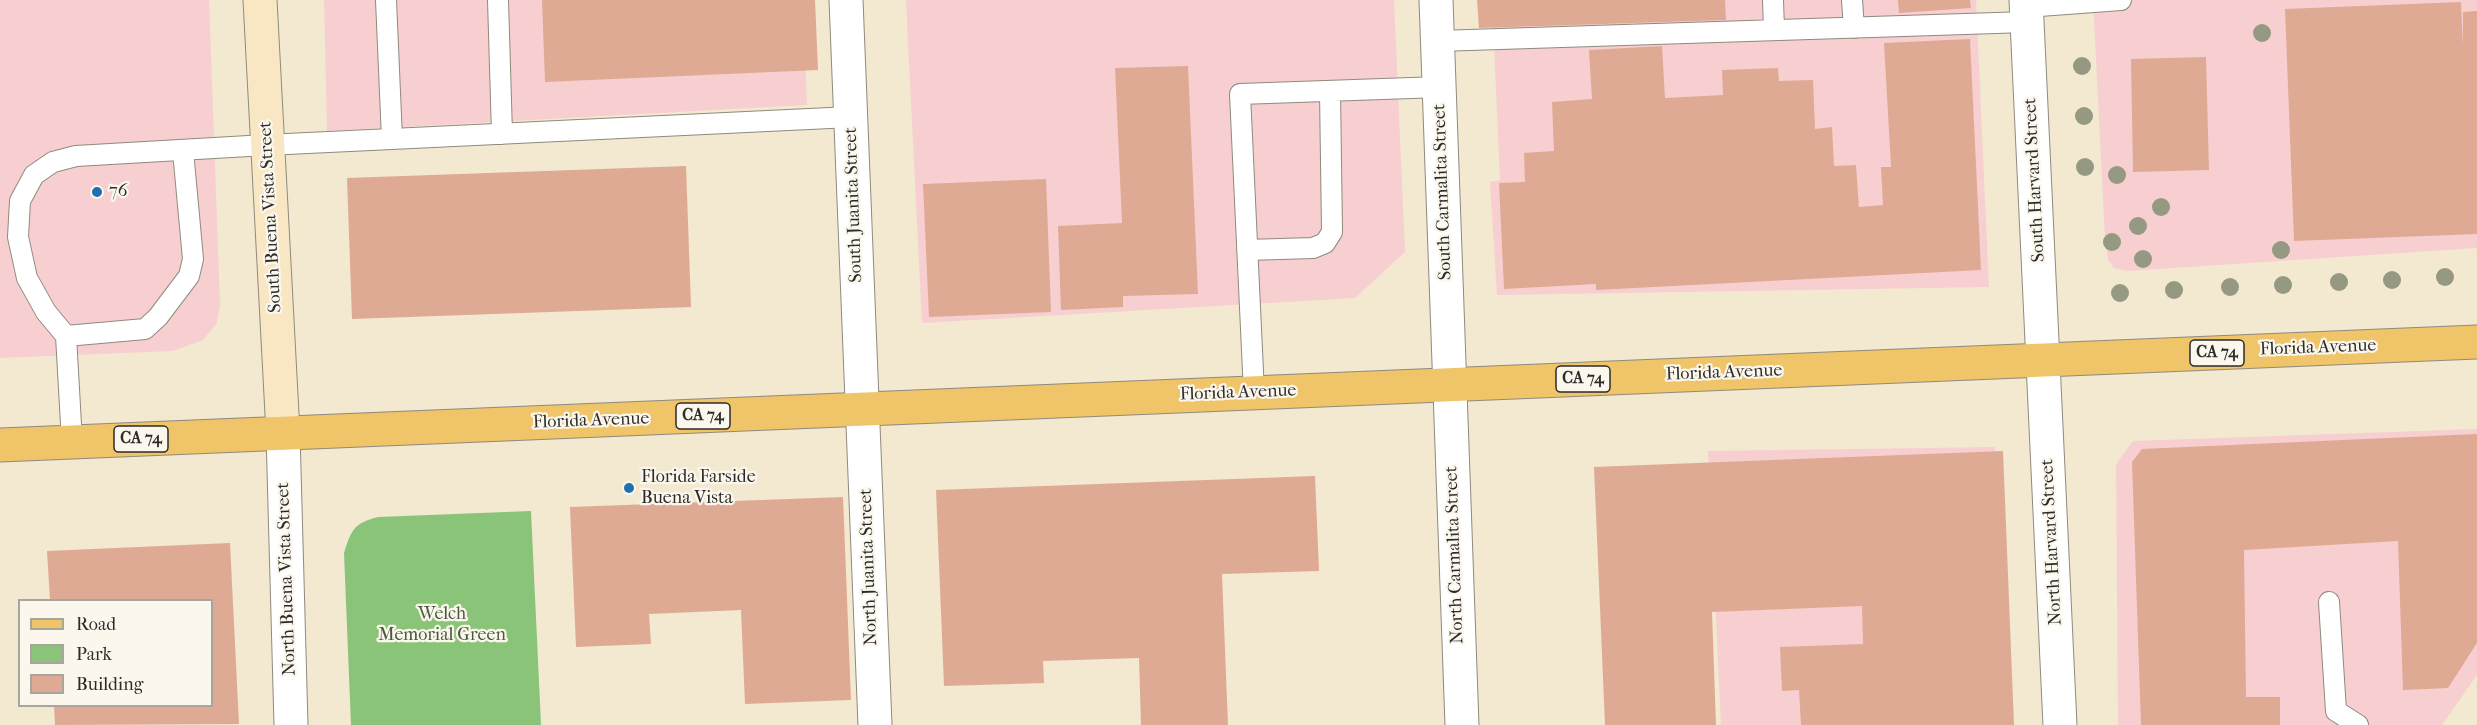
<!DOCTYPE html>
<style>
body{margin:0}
#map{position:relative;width:2477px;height:725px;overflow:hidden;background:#f3e8d0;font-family:"IM FELL French Canon",serif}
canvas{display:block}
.legend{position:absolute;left:18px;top:599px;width:195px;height:108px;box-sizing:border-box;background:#fbf7ec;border:2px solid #a8a59f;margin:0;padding:8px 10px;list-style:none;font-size:18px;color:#2b2b2b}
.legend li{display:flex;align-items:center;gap:12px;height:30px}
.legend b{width:30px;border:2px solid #a8a59f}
</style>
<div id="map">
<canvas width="2477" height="725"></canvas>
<ul class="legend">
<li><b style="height:8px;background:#f0c469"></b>Road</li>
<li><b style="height:16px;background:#8ac479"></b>Park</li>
<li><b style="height:16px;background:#dfaa93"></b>Building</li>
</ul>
</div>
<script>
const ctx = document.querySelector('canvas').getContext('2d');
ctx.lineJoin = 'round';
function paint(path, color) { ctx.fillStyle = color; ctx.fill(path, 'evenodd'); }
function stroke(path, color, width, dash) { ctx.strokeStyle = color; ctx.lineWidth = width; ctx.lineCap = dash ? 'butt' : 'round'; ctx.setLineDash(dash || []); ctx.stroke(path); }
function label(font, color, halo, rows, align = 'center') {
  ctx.font = font + ' "IM FELL French Canon",serif'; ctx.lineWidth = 4.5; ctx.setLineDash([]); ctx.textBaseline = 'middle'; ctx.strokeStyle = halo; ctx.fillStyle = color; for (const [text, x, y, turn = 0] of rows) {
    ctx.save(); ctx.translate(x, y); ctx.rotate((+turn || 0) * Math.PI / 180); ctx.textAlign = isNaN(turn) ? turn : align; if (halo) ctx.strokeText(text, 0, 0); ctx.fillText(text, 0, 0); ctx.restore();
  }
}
paint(new Path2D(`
 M0,0H209L220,305L217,323L203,340L173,351L0,358Z
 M324,0H803L807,105L327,131Z
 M906,0H1394L1405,252L1355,298L922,323Z
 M1492,0H1976L1989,287L1497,295L1490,182L1500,180Z
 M2093,0H2477V248L2127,271L2114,268L2108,260L2105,238Z
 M2477,429V675L2442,725H2118L2116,464L2133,441Z
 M1995,447L2009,725H1721L1708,451Z`), '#f7cfd1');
paint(new Path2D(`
 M531,511L541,725H351L344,553C352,529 353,524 378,517Z`), '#8ac479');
paint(new Path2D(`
 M542,0H815L818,70L545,82Z
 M1477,0H1725L1726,20L1479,28Z
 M1898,0H1970L1971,8L1899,13Z
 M2461,2L2463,47V12L2477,11V234L2294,241L2285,9Z
 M1970,39L1981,270L1596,290V284L1504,289L1499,183L1525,182L1524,153L1554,151L1552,102L1592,99L1589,50L1662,46L1665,98L1723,95L1722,70L1778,68L1779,81L1813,80L1815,129L1832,127L1834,166L1856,165L1859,207L1883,205L1881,167H1891L1884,43Z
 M2206,57L2209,170L2133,172L2131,59Z
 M1188,66L1198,294L1123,296V307L1061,310L1058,226L1122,223L1115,68Z
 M686,166L691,307L352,319L347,178Z
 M1046,179L1051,312L929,317L923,184Z
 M2477,434V643L2448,688L2403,690L2398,541L2244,550L2246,697H2280V725H2141L2132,462L2142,449Z
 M2003,451L2014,725H1801L1799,690L1782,691L1780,647L1863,644L1862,606L1712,612L1716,725H1605L1594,467Z
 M1315,476L1319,571L1222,574L1228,725H1141L1139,658L1043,661L1044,683L944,686L936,490Z
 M843,497L851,700L745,704L741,610L649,614L651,644L576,647L570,507Z
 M230,543L239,724L55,725L54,706H212V600H50L47,551Z`), '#dfaa93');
const lane = new Path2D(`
 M386,0L392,139
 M498,0L502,134
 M1773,0L1774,30
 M1852,0L1854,28
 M2026,7L2121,0
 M1438,41L2027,22
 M1247,250L1313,248L1325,243L1332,232L1330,91
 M66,336L145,329L158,317L189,276L193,259L183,151
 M1254,393L1240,94L1440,87
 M72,442L66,336L46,312L27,278L18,237L20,201L34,175L53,162L76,156L266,145L851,117
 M2329,602L2336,711L2358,725`);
const street = new Path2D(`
 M846,0L875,725
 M1436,0L1462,725
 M2026,0L2060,725
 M283,433L291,725`);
const secondary = new Path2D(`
 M260,0L283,433`);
const primary = new Path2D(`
 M0,445L2477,342`);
stroke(lane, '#8f8a7e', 22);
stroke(street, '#8f8a7e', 35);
stroke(secondary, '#8f8a7e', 35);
stroke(primary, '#8f8a7e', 35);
stroke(lane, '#fff', 20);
stroke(street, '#fff', 33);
stroke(secondary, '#f9e7c3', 33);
stroke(primary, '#f0c469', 33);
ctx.fillStyle = '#959982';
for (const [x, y] of [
 [2262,33],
 [2082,66],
 [2084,116],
 [2085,167],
 [2117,175],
 [2161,207],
 [2138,226],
 [2112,242],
 [2281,250],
 [2143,259],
 [2445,277],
 [2392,280],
 [2339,282],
 [2283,285],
 [2230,287],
 [2174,290],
 [2120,293]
]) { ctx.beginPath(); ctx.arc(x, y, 9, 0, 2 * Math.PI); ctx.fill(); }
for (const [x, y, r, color] of [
 [97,192,6,"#1f6fb2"],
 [629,488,6,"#1f6fb2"]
]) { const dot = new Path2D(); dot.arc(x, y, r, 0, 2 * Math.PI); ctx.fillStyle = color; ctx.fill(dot); stroke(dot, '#fbf7ec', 2); }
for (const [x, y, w] of [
 [2217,353,54],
 [1583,379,54],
 [703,416,54],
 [141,439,54]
]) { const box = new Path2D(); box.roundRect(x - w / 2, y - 13, w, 26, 4.5); ctx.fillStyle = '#fbf7ec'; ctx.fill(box); stroke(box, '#2b2b2b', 1.5); }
label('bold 16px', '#2b2b2b', null, [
 ["CA 74",2217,353],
 ["CA 74",1583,379],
 ["CA 74",703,416],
 ["CA 74",141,439]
]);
label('18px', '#2b2b2b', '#fbf7ec', [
 ["South Harvard Street",2035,180,-93],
 ["South Carmalita Street",1443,192,-92],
 ["South Juanita Street",854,205,-92],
 ["South Buena Vista Street",271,217,-93],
 ["Florida Avenue",2318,348,-2],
 ["Florida Avenue",1724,373,-2],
 ["Florida Avenue",1238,393,-2],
 ["Florida Avenue",591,421,-2],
 ["North Harvard Street",2052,542,-93],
 ["North Carmalita Street",1455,555,-92],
 ["North Juanita Street",869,567,-92],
 ["North Buena Vista Street",287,579,-92]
]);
label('18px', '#2b2b2b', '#fbf7ec', [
 ["76",109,192],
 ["Florida Farside",641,478],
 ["Buena Vista",641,499]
], 'left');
label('18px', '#485942', '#fbf7ec', [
 ["Welch",442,615],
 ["Memorial Green",442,636]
]);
</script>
